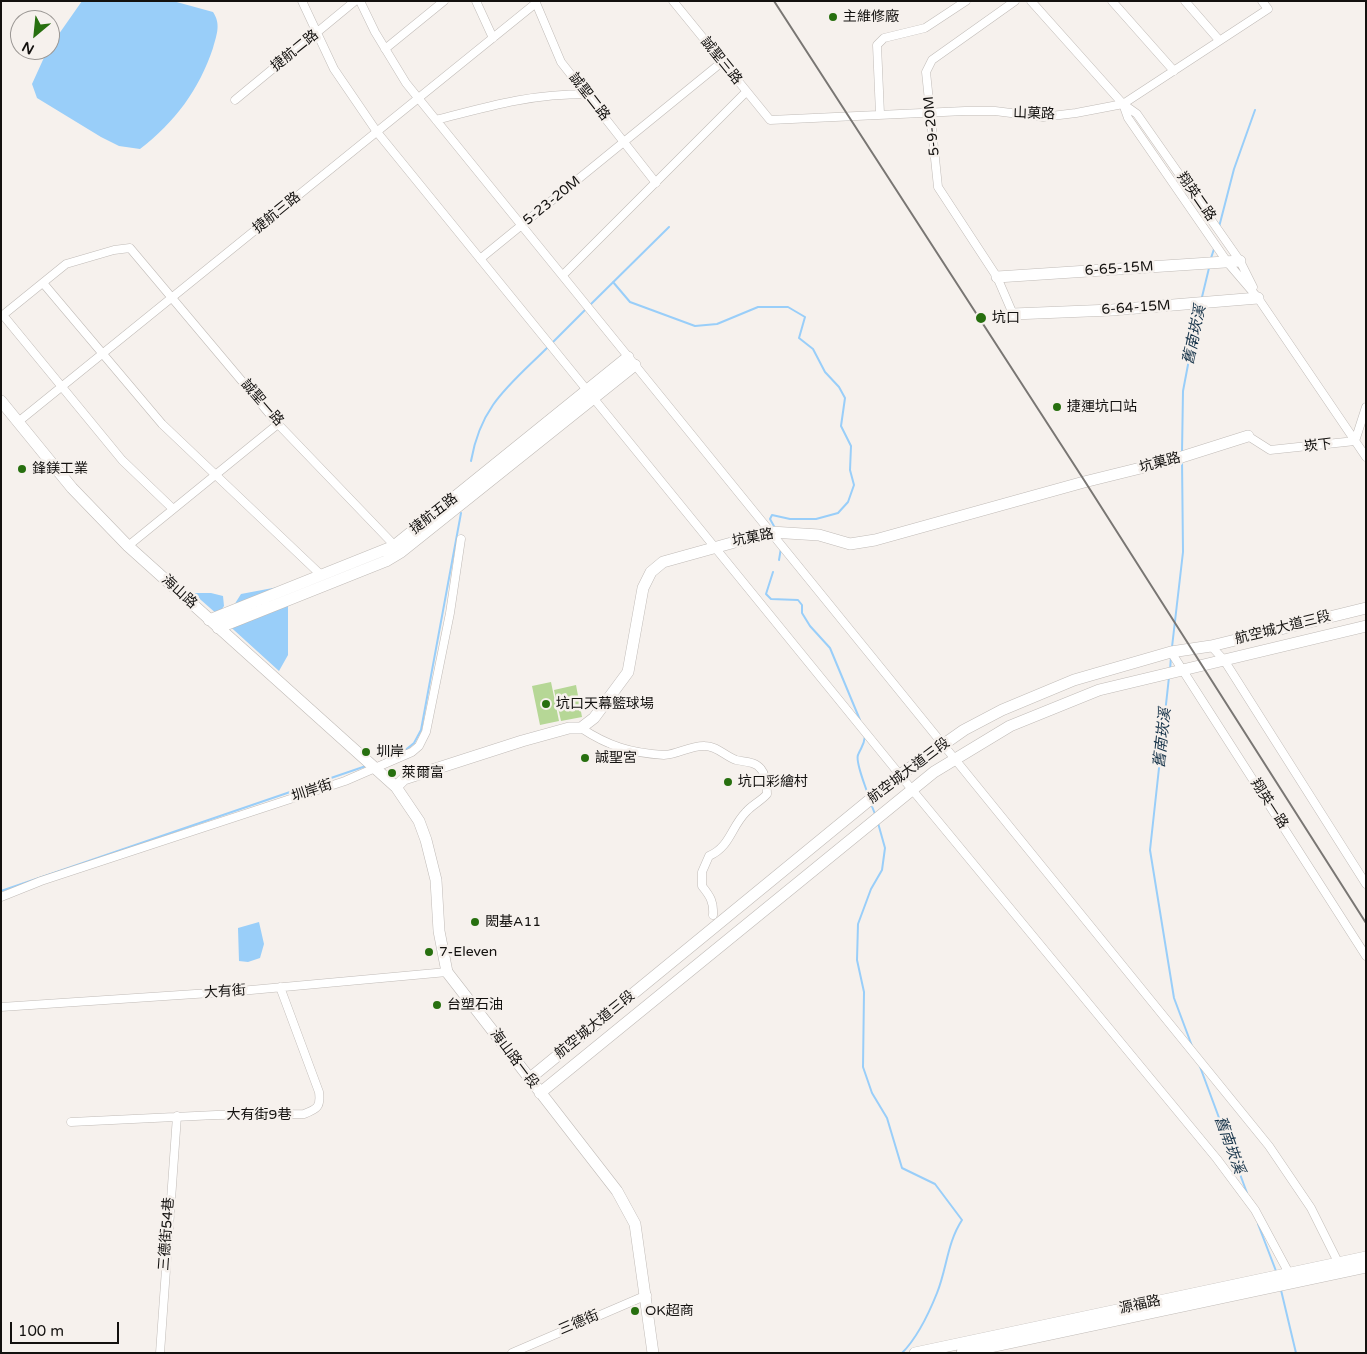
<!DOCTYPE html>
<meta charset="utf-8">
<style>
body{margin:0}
#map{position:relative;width:1367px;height:1354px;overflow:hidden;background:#f6f1ed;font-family:"Varela Round",sans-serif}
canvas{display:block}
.frame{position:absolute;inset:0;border:2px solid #13110f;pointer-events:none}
.north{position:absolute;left:10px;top:10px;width:50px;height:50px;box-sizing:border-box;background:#f6f1ed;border:1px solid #9b9794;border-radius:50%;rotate:208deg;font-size:14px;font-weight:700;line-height:20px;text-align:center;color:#13110f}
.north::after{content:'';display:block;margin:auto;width:18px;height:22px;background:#276f0f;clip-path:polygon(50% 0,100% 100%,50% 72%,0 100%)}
.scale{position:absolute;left:10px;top:1322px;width:109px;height:22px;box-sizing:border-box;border:2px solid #13110f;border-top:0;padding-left:6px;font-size:15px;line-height:18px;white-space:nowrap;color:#13110f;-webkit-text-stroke:4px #f6f1ed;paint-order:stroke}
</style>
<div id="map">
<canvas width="1367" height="1354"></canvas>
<div class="frame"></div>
<div class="north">N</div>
<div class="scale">100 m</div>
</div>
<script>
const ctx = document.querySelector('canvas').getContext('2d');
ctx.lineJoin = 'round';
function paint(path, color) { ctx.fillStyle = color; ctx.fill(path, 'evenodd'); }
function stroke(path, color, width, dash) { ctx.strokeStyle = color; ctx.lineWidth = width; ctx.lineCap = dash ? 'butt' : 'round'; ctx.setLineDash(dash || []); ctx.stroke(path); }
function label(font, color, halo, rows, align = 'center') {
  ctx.font = font + ' "Varela Round","Noto Sans TC",sans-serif'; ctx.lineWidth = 5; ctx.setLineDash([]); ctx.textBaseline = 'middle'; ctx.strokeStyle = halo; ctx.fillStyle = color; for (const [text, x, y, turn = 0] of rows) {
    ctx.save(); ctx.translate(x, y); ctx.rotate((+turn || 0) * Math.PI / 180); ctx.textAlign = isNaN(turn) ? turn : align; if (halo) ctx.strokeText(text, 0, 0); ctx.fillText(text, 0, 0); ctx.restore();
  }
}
paint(new Path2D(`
 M551,682L559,721L540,725L532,686Z
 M576,685L582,717L561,721L554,690Z`), '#b6d796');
paint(new Path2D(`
 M82,1H173L213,12C221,24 217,34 213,48C199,90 175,122 140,149L119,146L101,137L37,98L32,84L47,51Z
 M278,587L288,594V655L279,671L224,621L241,594Z
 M193,593H211L223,596L224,606L218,615Z
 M259,922L264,944L260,958L248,962L239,961L238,928Z`), '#99cef9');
stroke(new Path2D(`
 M1219,227L1234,169L1255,110
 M1211,258L1214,249
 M613,282L630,302L695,326L717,324L758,307H788L805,317L799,338L813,349L825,372L839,387L845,398L841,426L851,446L850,470L854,485L848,502L838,513L816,519H790L772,515L770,519L775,528
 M1202,297L1209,268
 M589,306L669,227
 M552,343L586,309
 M1182,453L1183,391L1199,307
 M471,461C481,404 510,385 549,346
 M779,560L781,548
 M773,572L766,594L771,599L798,600L802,605V613L810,626L830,648L860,720
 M1172,647L1183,552L1182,460
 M1170,670L1171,657
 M1169,677L1150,850L1174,998L1192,1046
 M865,736C864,746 861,747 858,755C855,762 866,787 868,795
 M403,752L414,743L421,730L461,513
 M871,804L875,814
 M878,823L885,848L882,870L871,889L858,924L857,960L864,992L863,1067L872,1093L887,1118L902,1168L935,1184L962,1220C947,1243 947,1268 937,1293C929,1313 917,1338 902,1353
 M1,891L366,766
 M1199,1064L1247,1193
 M1258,1224L1276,1271
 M1281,1290L1296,1353`), '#99cef9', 2);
const street = new Path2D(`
 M302,1L334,69L377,132L900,775L1217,1159L1255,1210L1291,1277
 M360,1L375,32L406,83L1269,1146L1311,1208L1340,1266
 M476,1L493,38
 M673,1L770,120L965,111H995L1043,117L1076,113L1123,104L1268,9L1262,1
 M1031,1L1123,104L1137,114L1240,261L1253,287
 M1112,1L1174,71
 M1185,1L1219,40
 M385,49L444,1
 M235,100L355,1
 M1123,104L1128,118L1228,263L1258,298L1366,457
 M880,114L877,45L884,38L925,28L966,1
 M436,120C490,106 530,94 587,94
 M480,259L722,62
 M563,275L746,92
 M43,283L162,424L321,575
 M1013,314L997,277L938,187L926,72L932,60L1015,1
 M18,422L536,3L561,62L656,183
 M1248,436L1270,450L1355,441L1366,407
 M172,508L122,460L3,315L66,264L114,250L130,248L278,424L397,548
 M128,546L278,424
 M1211,646L1224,660L1366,884
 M1171,652L1366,956
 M581,728C608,746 631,753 664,755C677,755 691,745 705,746C717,746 725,756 736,760C744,762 755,761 761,769C766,775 767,786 767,794C761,801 752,805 746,812C731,827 730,847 709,856L702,872V886C710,896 714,902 713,915
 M1,897L41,881L345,781L412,752L419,746L426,732L450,613L461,539
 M1,1007L240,991L447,972
 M71,1122L216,1115L304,1114C317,1109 321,1107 319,1092L280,987
 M160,1353L177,1116
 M512,1353L647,1295`);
const secondary = new Path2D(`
 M997,277L1240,261
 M1013,314L1112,310L1258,298
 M1,401L72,488L128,546L396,787L419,821L426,840L436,880L439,931L447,972L617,1191L635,1224L653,1353
 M209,620L394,546L628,357
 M218,628L386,561L401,552L635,365
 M396,787L404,779L522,741L569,728H581L594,718L628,672L643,588L651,572L663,562L771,532L819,535L850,544L875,540L1084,482L1169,461L1248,436
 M529,1079L900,775L964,730L1002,710L1074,680L1171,652L1211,646L1366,608
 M540,1093L934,772L1010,726L1099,690L1366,626
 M915,1353L1366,1257
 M962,1353L1366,1267`);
stroke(street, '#c0bbb7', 9);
stroke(secondary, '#c0bbb7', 12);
stroke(street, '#fff', 8);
stroke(secondary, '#fff', 11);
stroke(new Path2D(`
 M774,1L1084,480L1366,923`), '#797673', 2);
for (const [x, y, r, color] of [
 [833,17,5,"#276f0f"],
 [981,318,6,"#276f0f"],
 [1057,407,5,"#276f0f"],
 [22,469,5,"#276f0f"],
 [546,704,5,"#276f0f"],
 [366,752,5,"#276f0f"],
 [585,758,5,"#276f0f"],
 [392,773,5,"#276f0f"],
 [728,782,5,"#276f0f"],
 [475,922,5,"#276f0f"],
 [429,952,5,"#276f0f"],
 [437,1005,5,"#276f0f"],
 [635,1311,5,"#276f0f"]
]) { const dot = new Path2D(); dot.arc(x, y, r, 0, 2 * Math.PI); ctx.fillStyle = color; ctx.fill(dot); stroke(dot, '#f6f1ed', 2); }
label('14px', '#13110f', '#f6f1ed', [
 ["主維修廠",843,17],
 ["坑口",992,318],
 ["捷運坑口站",1067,407],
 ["鋒鎂工業",32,469],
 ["坑口天幕籃球場",556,704],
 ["圳岸",376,752],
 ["誠聖宮",595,758],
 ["萊爾富",402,773],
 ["坑口彩繪村",738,782],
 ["閎基A11",485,922],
 ["7-Eleven",439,952],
 ["台塑石油",447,1005],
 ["OK超商",645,1311]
], 'left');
label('14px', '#13110f', '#f6f1ed', [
 ["捷航二路",295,51,-39],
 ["誠聖三路",721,61,51],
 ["誠聖二路",589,97,52],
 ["山菓路",1034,114,2],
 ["5-9-20M",932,126,-96],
 ["翔英二路",1196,197,55],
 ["5-23-20M",552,201,-39],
 ["捷航三路",277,213,-39],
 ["6-65-15M",1119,269,-4],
 ["6-64-15M",1136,308,-4],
 ["誠聖一路",262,403,49],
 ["崁下",1318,446,-7],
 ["坑菓路",1160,463,-15],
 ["捷航五路",434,514,-38],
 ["坑菓路",753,538,-11],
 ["海山路",179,592,42],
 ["航空城大道三段",1283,628,-14],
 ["航空城大道三段",909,771,-37],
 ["圳岸街",312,791,-18],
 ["翔英一路",1269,804,57],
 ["大有街",225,992,-4],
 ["航空城大道三段",595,1025,-39],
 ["海山路一段",514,1059,53],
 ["大有街9巷",259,1115],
 ["三德街54巷",167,1234,-86],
 ["源福路",1140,1305,-12],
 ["三德街",579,1323,-23]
]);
label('italic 15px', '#163349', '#f6f1ed', [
 ["舊南崁溪",1195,335,-78],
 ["舊南崁溪",1163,738,-84],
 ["舊南崁溪",1229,1145,70]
]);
</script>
